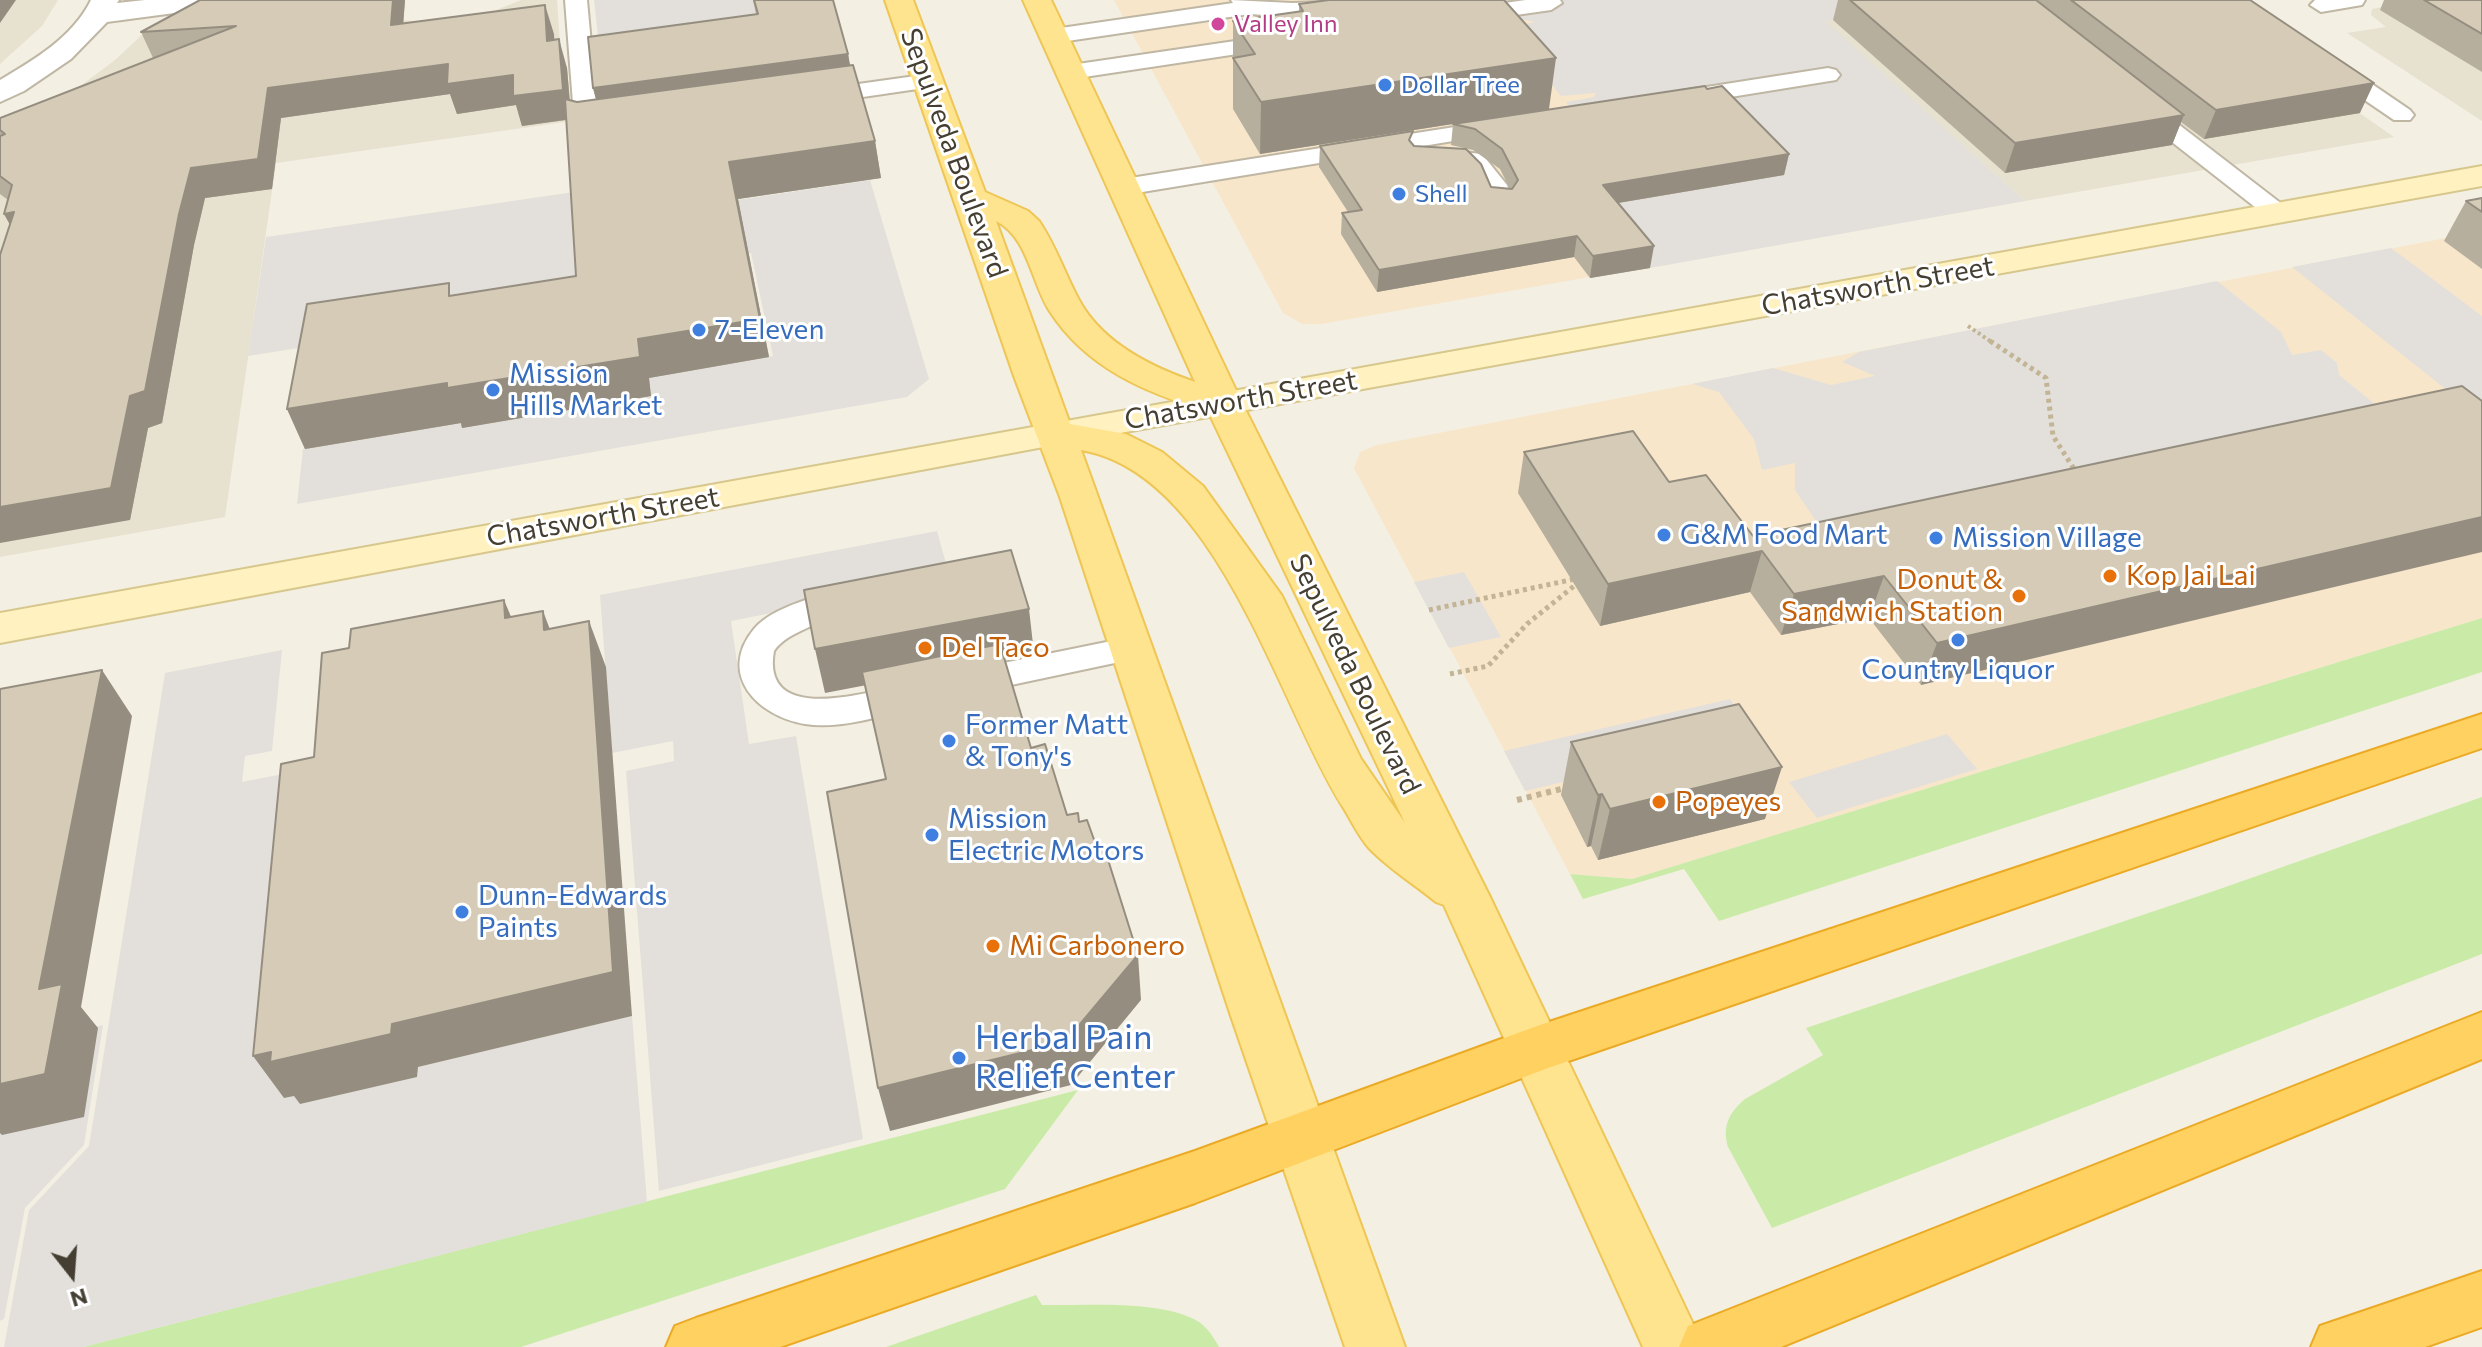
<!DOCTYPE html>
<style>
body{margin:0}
#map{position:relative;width:2482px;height:1347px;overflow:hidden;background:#f3efe2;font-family:Commissioner,sans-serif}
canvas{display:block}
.north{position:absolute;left:32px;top:1235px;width:80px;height:80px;-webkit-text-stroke:6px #fff;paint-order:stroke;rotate:163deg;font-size:22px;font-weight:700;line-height:32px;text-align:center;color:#453e32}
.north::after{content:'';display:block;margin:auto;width:28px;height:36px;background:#453e32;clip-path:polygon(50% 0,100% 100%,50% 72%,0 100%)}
</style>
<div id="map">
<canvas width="2482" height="1347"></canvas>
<div class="north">N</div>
</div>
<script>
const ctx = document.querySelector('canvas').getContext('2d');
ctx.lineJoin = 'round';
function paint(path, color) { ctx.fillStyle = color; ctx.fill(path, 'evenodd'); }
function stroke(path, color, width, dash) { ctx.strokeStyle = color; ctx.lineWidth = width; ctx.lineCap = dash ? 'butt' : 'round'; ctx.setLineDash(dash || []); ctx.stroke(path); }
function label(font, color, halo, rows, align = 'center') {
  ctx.font = font + ' Commissioner,sans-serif'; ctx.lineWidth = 6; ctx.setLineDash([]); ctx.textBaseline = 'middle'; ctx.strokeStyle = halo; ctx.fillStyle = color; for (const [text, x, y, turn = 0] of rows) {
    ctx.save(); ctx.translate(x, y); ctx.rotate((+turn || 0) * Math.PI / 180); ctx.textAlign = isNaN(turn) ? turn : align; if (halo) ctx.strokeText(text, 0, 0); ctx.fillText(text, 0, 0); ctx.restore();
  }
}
paint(new Path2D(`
 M0,0H58L42,26L0,64Z
 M521,0H557L565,122L276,163L225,517L0,557V135L71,93L115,60L144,33L400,20L435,23L479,17Z
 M1800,0H2197L2394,137L2025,201Z
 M2419,0H2482V121L2347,33L2386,27L2371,15L2372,9Z`), '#e7e1d0');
paint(new Path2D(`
 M1114,0H1800L2025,201L1321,324H1302L1283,313Z
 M2482,231V618L1632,879L1570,874L1354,468L1360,452L1377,445Z`), '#f8e6cb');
paint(new Path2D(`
 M2482,618V672L1719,921L1684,869L1583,899L1570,874L1632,879Z
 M2482,797V954L1772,1228L1728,1147C1722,1126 1729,1113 1745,1099L1823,1055L1806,1028L2214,891Z
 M1078,1090L1005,1189L521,1347H83Z
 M1036,1295L1042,1305C1085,1306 1162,1299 1199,1322C1208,1328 1214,1338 1219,1347H886Z`), '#caeba7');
paint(new Path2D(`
 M594,0H819L601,64Z
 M1480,0H1966L1825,21L2025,201L1650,268L1600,206L1782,175L1585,124L1566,102L1594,97L1596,93L1561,96L1504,28L1535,22L1526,20L1501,24Z
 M870,180L929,379L907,397L297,504L303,449L462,422L463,427L651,396L649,378L773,356L751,253L637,271L462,322L248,356L266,237L581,191L584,223Z
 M2391,248L2482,316V418L2292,267Z
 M2217,281L2281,332L2292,355L2321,350L2337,363L2339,375L2376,405L1818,524L1795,490V463L1762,470L1754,439L1719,392L1692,384L1773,368L1831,385L1875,376L1842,362L1859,352Z
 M937,531L950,578L731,621L749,744L796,736L863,1139L659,1191L626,771L674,761L673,741L612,753L600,595Z
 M1464,572L1501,637L1449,648L1414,582Z
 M282,650L272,751L245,756L242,782L319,767L418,1067L632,1016L647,1202L83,1347H4L29,1210L89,1146L165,673Z
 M1730,699L1755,736L1525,791L1504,751Z
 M1947,734L1977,769L1817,818L1789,782Z
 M103,1025L84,1145L25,1208L4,1319L0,1321V1049Z`), '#e3e0db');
const service = new Path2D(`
 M565,0H587L598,120L613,121L617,126L613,131L587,136L578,134L575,129Z
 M1231,0L1292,3L1382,0L1371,7L1292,17L1250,14L1054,43L1043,36L1054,29L1233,3Z
 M1526,0H1560L1562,3L1551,10L1467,22L1456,15L1467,8Z
 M2315,0H2365L2362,5L2321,12L2310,5Z
 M1276,35L1284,37L1287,42L1284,47L1071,79L1063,77L1059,72L1063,67L1071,65Z
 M2333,61L2341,63L2410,110L2414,115L2410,120H2394L2325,73L2322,68L2325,63Z
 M1828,68L1836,70L1840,75L1836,80L1681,105L1673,103L1669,98L1673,93L1681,91Z
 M930,74L938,76L942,81L938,86L815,104L807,102L803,97L807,92L815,90Z
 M2139,98L2147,100L2287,208L2291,213L2287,218H2269L2131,110L2127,105L2131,100Z
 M1499,120L1508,122L1511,127L1508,132L1124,195L1115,192L1111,187L1115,182L1124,179Z
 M1442,150L1482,154L1507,185L1513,202L1509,207H1491L1482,186L1466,166L1433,162L1430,157L1433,152Z
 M819,596L831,599L835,607C823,628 789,629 774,651C760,729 876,690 913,682L925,685L930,694L925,703C889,714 843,730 805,724C757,716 717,674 754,629C768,612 798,602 819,596Z
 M1131,637L1143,641L1148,649L1143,657L964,695L952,692L947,683L952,674L964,671Z`);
const minor = new Path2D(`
 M91,0H119L117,3L145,0H226L222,6L212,8L107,22L71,59L24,91L0,102V80C34,60 73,37 91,0Z`);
const secondary = new Path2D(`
 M2482,166V186L1054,445L0,643V613Z`);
const primary = new Path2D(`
 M885,0H913L985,192L1028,211L1039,221C1056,246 1065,274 1079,300C1102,343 1151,367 1195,382L1023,0H1051L1242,403L1490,897L1704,1347H1643L1444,905L1436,902C1414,884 1388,868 1369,848C1359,837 1351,820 1343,807C1278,703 1217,473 1081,450L1405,1347H1345L1231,1016L1060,497L1014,376ZM996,221C1028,237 1031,281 1049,310C1085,367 1145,393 1208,411L1405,823L1361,759L1282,596L1203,486L1162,452L1126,434L1070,424Z`);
const motorway = new Path2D(`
 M2482,714V748L1548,1068L1195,1203L780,1347H666L675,1326L696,1318L1195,1151L1537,1026Z
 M2482,1012V1059L1781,1347H1679L1688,1326Z
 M2482,1271V1327L2425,1347H2311L2320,1326Z`);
stroke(service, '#bfb7a4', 4);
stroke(minor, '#bfb7a4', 4);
stroke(secondary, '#d7c78d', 4);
stroke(primary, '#eec655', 4);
stroke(motorway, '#ebaa25', 4);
stroke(new Path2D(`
 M1968,326L1993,343`), '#c2b494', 4, [3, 3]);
stroke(new Path2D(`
 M1990,341L2046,378L2053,436L2076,472
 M1429,610L1575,579
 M1450,674L1488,666L1527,624L1579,582`), '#c2b494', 5, [4, 4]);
stroke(new Path2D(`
 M1517,800L1565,788`), '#c2b494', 6, [5, 5]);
paint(service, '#fff');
paint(minor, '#fff');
paint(secondary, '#fff2c0');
paint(primary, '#ffe48f');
paint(motorway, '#ffd161');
paint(new Path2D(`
 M200,0H405L403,24L554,34V40L567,68L570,100L577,102L596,100L593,88L756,14L753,0H833L848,54L850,65L875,141L881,178L738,199L769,357L649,378L651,396L462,428L461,423L305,449L287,409L453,295L576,276L567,120L522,126L516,105L457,114L450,94L281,118L272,189L205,198L194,245L162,423L148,428L130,520L10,225L8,200L0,194V118L153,58L141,32Z
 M1838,0H2250L2360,113L2204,139L2181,122L2172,145L2005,173L1833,20Z
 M2384,0H2482V72L2380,10Z
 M1299,4L1549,109L1260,154L1233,109V21L1299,12Z
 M1453,124L1789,154L1784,175L1618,203L1650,268L1590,278L1574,257L1377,292L1341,234L1342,213L1348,212L1319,167L1320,146L1412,144L1414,146L1491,187L1510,189L1500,169L1473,150L1451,145Z
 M2482,198V269L2444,241L2466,201Z
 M2462,386L1921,685L1869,618L1781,635L1750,592L1600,626L1518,493L1524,452L1669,482L1753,536Z
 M1571,742L1765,819L1598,860L1591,846L1587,847L1561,795Z`), '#b7af9d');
paint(new Path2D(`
 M0,0H16L0,23Z
 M393,0H405L401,54L391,25Z
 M545,5L554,34L556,70L547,41Z
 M559,39L567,68L571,119L522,126L516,105L457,114L450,94L281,118L272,189L205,198L194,245L162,423L148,428L130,520L0,543V507L130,396L191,168L268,88Z
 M848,54L853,82L601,117L593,88Z
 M1556,58L1549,109L1260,154L1261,102Z
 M2374,83L2360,113L2204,139L2216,110Z
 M2184,115L2172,145L2005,173L2015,143Z
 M875,141L881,178L738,199L769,357L649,378L651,396L462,428L461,423L305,449L287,409L638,339L729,162Z
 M1789,154L1784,175L1600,206L1603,185Z
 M14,212L21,245L4,214Z
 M1577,236L1574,257L1377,292L1379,270Z
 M1654,246L1650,268L1590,278L1593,256Z
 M2482,517V552L1921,685L1937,643Z
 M1762,551L1750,592L1600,626L1608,584Z
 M1884,576L1869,618L1781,635L1794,594Z
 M504,600L523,645L505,618Z
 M1029,609L1034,653L825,693L815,649Z
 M543,611L560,656L544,630Z
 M589,621L606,667L632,1016L418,1067L417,1077L300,1104L294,1096L284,1098L253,1056L392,1024Z
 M102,670L132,716L81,1007L98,1028L84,1117L2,1135L0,1133V1084L39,989Z
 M1782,767L1765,819L1598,860L1610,809Z
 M1602,794L1591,846L1587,847L1598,795Z
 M1138,955L1141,1000L1071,1085L890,1131L878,1088Z`), '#958e80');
const building = new Path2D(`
 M200,0H393L391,25L545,5L547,41L559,39L563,90L513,96V75L447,84L448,64L268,88L258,159L191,168L179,214L145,391L130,396L111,488L0,507V255L14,212L4,214L12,185L0,176V136L5,134L0,130V118L236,26L141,32Z
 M754,0H833L848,54L593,88L588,37L758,14Z
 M1329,0H1504L1556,58L1261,102L1233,58L1255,54L1233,21L1303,11L1299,4Z
 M1850,0H2036L2184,115L2015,143Z
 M2071,0H2250L2374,83L2216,110Z
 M2424,0H2482V34Z
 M853,65L875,141L729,162L760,319L638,339L640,357L447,388V383L287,409L307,304L449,283V296L576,276L565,99L577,102Z
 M1705,86L1707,89L1722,86L1789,154L1603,185L1654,246L1593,256L1577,236L1379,270L1342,213L1362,210L1320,146L1413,131L1409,140L1414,146L1466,149L1481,164L1491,187L1512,189L1518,180L1502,149L1475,129L1453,124Z
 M2482,198V212L2466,201Z
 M2462,386L2482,401V517L1937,643L1884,576L1794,594L1762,551L1608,584L1524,452L1633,431L1669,482L1706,475L1753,536Z
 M1011,550L1029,609L815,649L804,590Z
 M504,600L505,618L543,611L544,630L589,621L613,972L392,1024L391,1034L270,1062L271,1052L253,1056L281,764L314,757L322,653L349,648L351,629Z
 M1000,644L1031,748L1045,744L1067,815L1078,813L1079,822L1087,820L1097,848L1104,847L1138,955L1065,1042L878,1088L827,792L886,779L862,672Z
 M102,670L39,989L62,984L45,1074L0,1084V689Z
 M1739,704L1782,767L1610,809L1602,794L1598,795L1571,742Z`);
paint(building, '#d5cbb7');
stroke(building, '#958e80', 2);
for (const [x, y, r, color] of [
 [1218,24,8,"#d1479c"],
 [1385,85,8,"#3f7fe0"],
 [1399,194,8,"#3f7fe0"],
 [699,330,8,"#3f7fe0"],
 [493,390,8,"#3f7fe0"],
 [1664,535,8,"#3f7fe0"],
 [1936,538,8,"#3f7fe0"],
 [2110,576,8,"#e8710a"],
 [2019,596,8,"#e8710a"],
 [1958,640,8,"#3f7fe0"],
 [925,648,8,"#e8710a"],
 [949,741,8,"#3f7fe0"],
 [1659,802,8,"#e8710a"],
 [932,835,8,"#3f7fe0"],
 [462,912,8,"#3f7fe0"],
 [993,946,8,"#e8710a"],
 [959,1058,8,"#3f7fe0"]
]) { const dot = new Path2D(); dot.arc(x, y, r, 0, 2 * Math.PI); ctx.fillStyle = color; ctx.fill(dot); stroke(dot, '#fff', 3); }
label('24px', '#b23c85', '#fff', [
 ["Valley Inn",1234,24]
], 'left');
label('24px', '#366cbe', '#fff', [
 ["Dollar Tree",1401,85],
 ["Shell",1415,194]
], 'left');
label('28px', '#453e32', '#fff', [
 ["Sepulveda Boulevard",954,153,70],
 ["Chatsworth Street",1878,286,-10],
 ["Chatsworth Street",1241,400,-10],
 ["Chatsworth Street",603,517,-10],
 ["Sepulveda Boulevard",1355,674,64]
]);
label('28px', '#366cbe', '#fff', [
 ["7-Eleven",715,330],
 ["Mission",509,374],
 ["Hills Market",509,406],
 ["G&M Food Mart",1680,535],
 ["Mission Village",1952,538],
 ["Country Liquor",1958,670,"center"],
 ["Former Matt",965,725],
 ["& Tony's",965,757],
 ["Mission",948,819],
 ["Electric Motors",948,851],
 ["Dunn-Edwards",478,896],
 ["Paints",478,928]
], 'left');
label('28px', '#c56008', '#fff', [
 ["Kop Jai Lai",2126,576],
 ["Donut &",2003,580,"right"],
 ["Sandwich Station",2003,612,"right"],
 ["Del Taco",941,648],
 ["Popeyes",1675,802],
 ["Mi Carbonero",1009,946]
], 'left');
label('34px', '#366cbe', '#fff', [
 ["Herbal Pain",975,1038],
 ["Relief Center",975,1077]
], 'left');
</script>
